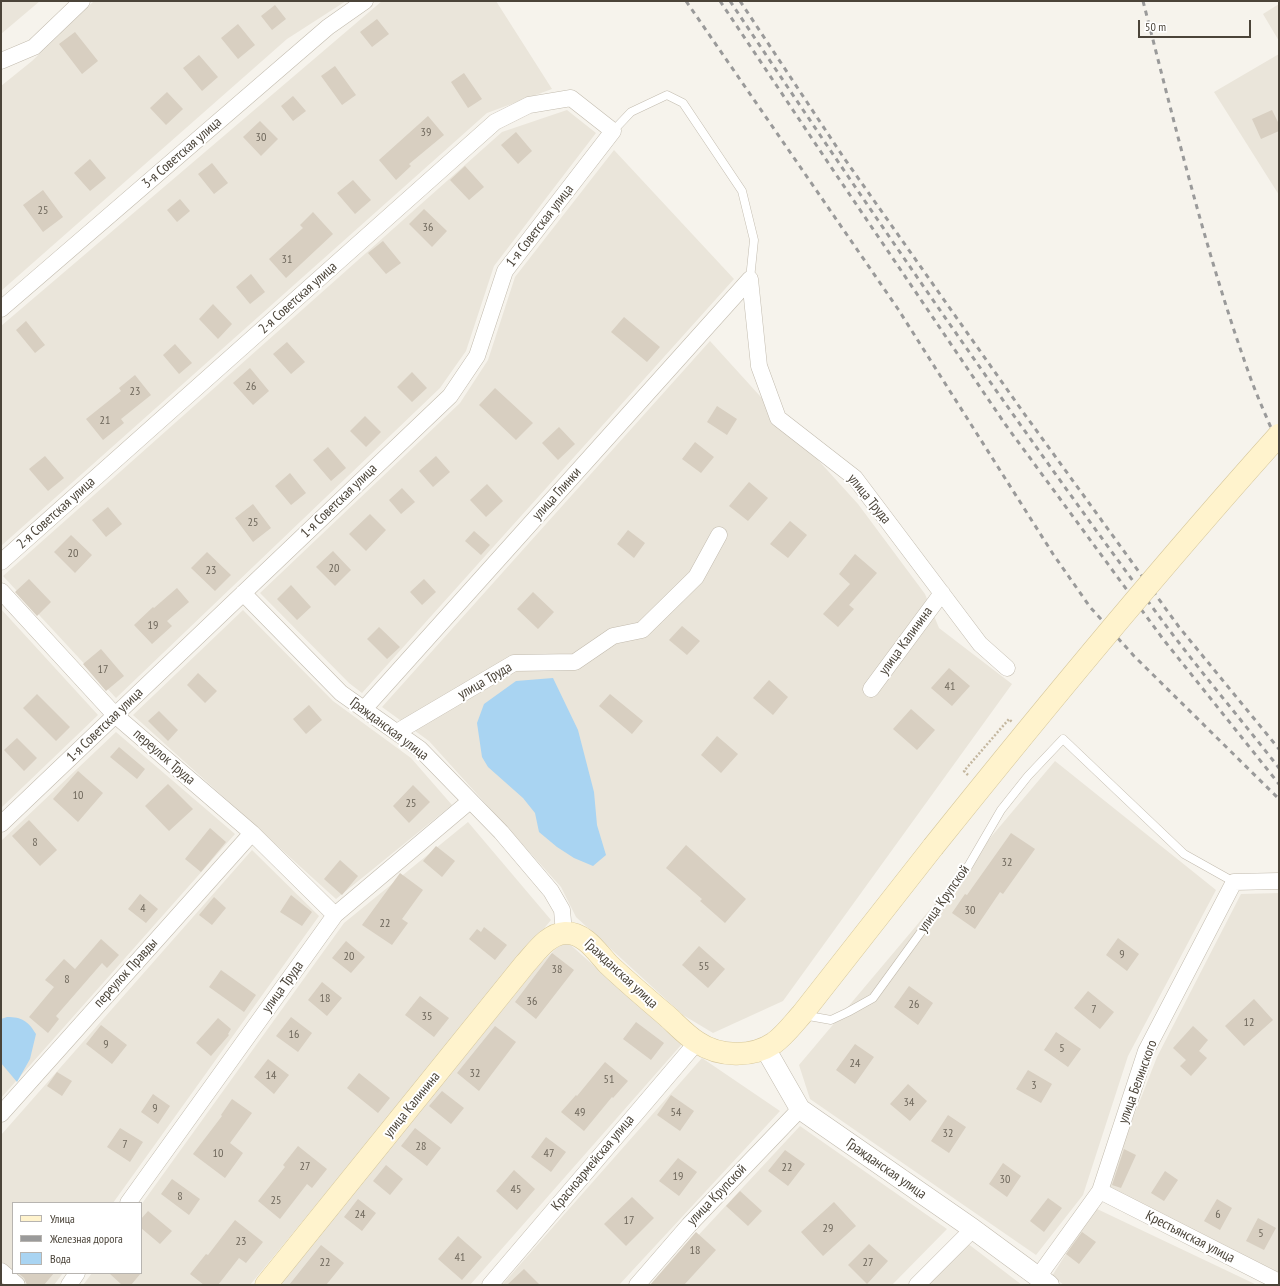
<!DOCTYPE html>
<meta charset="utf-8">
<style>
body{margin:0}
#map{position:relative;width:1280px;height:1286px;overflow:hidden;background:#f6f3ec;font-family:"PT Sans Narrow",sans-serif}
canvas{display:block}
.frame{position:absolute;inset:0;border:2px solid #4b4439;pointer-events:none}
.legend{position:absolute;left:12px;top:1202px;width:130px;height:72px;box-sizing:border-box;background:#fff;border:1px solid #b7b4b0;margin:0;padding:5px 7px;list-style:none;font-size:12px;color:#4b4439}
.legend li{display:flex;align-items:center;gap:8px;height:20px}
.legend b{width:20px;border:1px solid #b7b4b0}
.scale{position:absolute;left:1138px;top:20px;width:113px;height:18px;box-sizing:border-box;border:2px solid #4b4439;border-top:0;padding-left:5px;font-size:12px;line-height:14px;white-space:nowrap;color:#4b4439;-webkit-text-stroke:3px #fff;paint-order:stroke}
</style>
<div id="map">
<canvas width="1280" height="1286"></canvas>
<div class="frame"></div>
<ul class="legend">
<li><b style="height:5px;background:#fff3cd"></b>Улица</li>
<li><b style="height:5px;background:#9a9a9a"></b>Железная дорога</li>
<li><b style="height:11px;background:#a9d4f2"></b>Вода</li>
</ul>
<div class="scale">50 m</div>
</div>
<script>
const ctx = document.querySelector('canvas').getContext('2d');
ctx.lineJoin = 'round';
function paint(path, color) { ctx.fillStyle = color; ctx.fill(path, 'evenodd'); }
function stroke(path, color, width, dash) { ctx.strokeStyle = color; ctx.lineWidth = width; ctx.lineCap = dash ? 'butt' : 'round'; ctx.setLineDash(dash || []); ctx.stroke(path); }
function label(font, color, halo, rows, align = 'center') {
  ctx.font = font + ' "PT Sans Narrow",sans-serif'; ctx.lineWidth = 4; ctx.setLineDash([]); ctx.textBaseline = 'middle'; ctx.strokeStyle = halo; ctx.fillStyle = color; for (const [text, x, y, turn = 0] of rows) {
    ctx.save(); ctx.translate(x, y); ctx.rotate((+turn || 0) * Math.PI / 180); ctx.textAlign = isNaN(turn) ? turn : align; if (halo) ctx.strokeText(text, 0, 0); ctx.fillText(text, 0, 0); ctx.restore();
  }
}
paint(new Path2D(`
 M1,1H40L1,34Z
 M94,1H346L287,39L1,291V86L32,61Z
 M382,1H496L552,89L487,113L1,546V326Z
 M1279,4V41L1263,14Z
 M1279,54V195L1214,92Z
 M567,110L596,133L494,266L466,351L440,388L116,698L3,576L502,132Z
 M614,150L734,279L362,693L349,683L260,593L460,403L488,360L515,277Z
 M710,341L858,504L925,594L939,628L1012,684L783,1001L713,1033L683,1015L576,917L561,887L429,741L382,707Z
 M1,609L98,715L1,808Z
 M243,610L333,701L411,758L452,805L336,899L133,715Z
 M116,732L235,834L1,1098V841Z
 M1055,761L1216,890L1128,1056L1083,1195L1036,1255L810,1099L799,1065Z
 M468,822L551,920L250,1285H83L92,1273H141V1205L344,923Z
 M252,850L319,916L113,1203H13V1272L1,1261V1135Z
 M1279,893V1273L1106,1187L1157,1057L1241,894Z
 M565,940L682,1044L470,1285H279L537,967Z
 M702,1058L780,1111L619,1285H502Z
 M800,1126L947,1229L892,1285H652Z
 M1095,1208L1257,1285H1064L1052,1276Z
 M967,1243L1022,1285H926Z
 M15,1273H63L54,1285H28Z`), '#eae5da');
paint(new Path2D(`
 M553,678L578,730L594,792L597,825L606,855L593,866L574,858L557,847L539,832L535,813L523,798L488,767L482,757L477,723L484,704L516,681Z
 M7,1017C22,1017 28,1021 36,1034L30,1059L17,1082L1,1063V1019Z`), '#a9d4f2');
paint(new Path2D(`
 M275,5L286,19L272,30L261,16Z
 M377,19L389,34L372,47L360,32Z
 M238,24L255,45L238,59L221,38Z
 M75,32L98,61L82,74L59,44Z
 M199,55L218,77L202,91L183,68Z
 M335,66L356,95L342,105L321,76Z
 M464,73L482,99L468,108L451,82Z
 M167,92L183,109L166,125L150,108Z
 M293,96L306,111L293,121L281,106Z
 M1272,110L1279,124V131L1261,139L1252,119Z
 M428,116L444,135L409,164L411,166L396,180L379,160Z
 M260,121L278,139L261,156L243,137Z
 M516,132L532,151L518,164L501,145Z
 M90,159L106,178L90,191L74,173Z
 M212,163L228,183L214,194L198,174Z
 M465,166L484,187L469,200L450,180Z
 M353,180L371,200L355,214L337,193Z
 M43,190L63,217L43,232L23,205Z
 M180,199L190,211L177,222L167,210Z
 M424,209L447,231L432,247L409,224Z
 M313,212L333,234L286,278L269,259L303,228L300,225Z
 M383,241L401,263L386,274L368,253Z
 M251,274L265,292L250,304L236,287Z
 M213,304L232,324L218,339L199,319Z
 M624,317L660,347L647,362L611,332Z
 M26,321L45,345L35,353L16,330Z
 M287,342L305,362L291,374L273,354Z
 M175,344L192,363L179,374L163,355Z
 M250,368L269,391L253,405L233,383Z
 M412,372L427,388L412,402L397,387Z
 M135,375L151,395L121,419L124,423L103,440L86,419L121,391L119,388Z
 M495,388L533,423L516,440L479,405Z
 M717,406L737,419L727,435L707,422Z
 M365,416L381,432L366,447L350,431Z
 M559,427L575,444L558,460L542,443Z
 M695,442L714,457L701,473L682,459Z
 M328,447L346,468L331,481L313,460Z
 M45,456L64,478L48,491L29,469Z
 M436,456L450,472L433,487L419,471Z
 M290,473L306,493L291,505L275,486Z
 M749,482L768,498L748,521L729,506Z
 M487,484L503,501L486,517L470,500Z
 M402,488L415,502L401,514L389,500Z
 M253,504L271,528L253,542L235,518Z
 M108,507L122,524L106,537L92,520Z
 M370,514L386,530L366,551L349,534Z
 M790,521L807,535L788,558L770,544Z
 M628,530L645,543L634,558L617,544Z
 M474,531L490,545L481,555L465,541Z
 M71,535L92,555L75,573L54,552Z
 M333,551L351,570L335,586L316,567Z
 M207,552L231,575L215,591L191,568Z
 M855,554L877,573L849,605L854,609L838,627L823,614L850,584L839,574Z
 M29,579L51,602L37,616L15,592Z
 M424,579L436,592L422,605L410,592Z
 M291,585L311,607L297,620L277,599Z
 M177,588L189,602L167,621L172,626L152,644L134,625L153,607L154,608Z
 M533,592L554,612L538,629L517,609Z
 M682,626L700,641L687,655L669,640Z
 M379,627L400,647L387,659L367,639Z
 M101,649L124,676L106,691L83,664Z
 M949,668L970,686L952,706L931,688Z
 M198,673L217,691L205,703L187,685Z
 M769,680L788,697L773,715L753,698Z
 M37,694L70,727L56,741L23,708Z
 M610,694L643,721L632,734L599,706Z
 M309,705L322,720L306,734L293,719Z
 M911,709L935,730L917,750L893,729Z
 M159,711L178,730L168,741L148,721Z
 M717,736L738,754L721,773L701,755Z
 M17,738L37,758L24,771L4,750Z
 M119,747L145,769L137,779L110,757Z
 M78,771L103,793L78,822L53,799Z
 M168,784L193,809L169,831L145,806Z
 M413,785L430,802L409,823L393,806Z
 M29,820L57,850L40,866L12,836Z
 M210,828L226,842L201,872L185,859Z
 M1011,833L1035,849L1003,894L1000,892L975,929L952,913L965,894L967,895Z
 M686,845L746,899L725,923L700,901L702,899L666,868Z
 M436,846L455,861L442,877L423,861Z
 M340,860L358,876L342,895L324,879Z
 M400,873L423,890L402,919L408,923L392,945L362,925Z
 M140,894L158,909L146,923L128,909Z
 M291,895L312,912L302,926L280,912Z
 M214,897L226,908L212,925L199,915Z
 M484,927L507,945L495,960L469,939L477,929L481,932Z
 M1118,938L1139,954L1127,971L1106,955Z
 M101,939L119,955L107,968L102,963L56,1016L59,1019L48,1033L29,1017L54,987L45,980L64,959L75,969Z
 M346,941L365,957L351,973L332,958Z
 M699,946L725,969L708,988L682,965Z
 M552,953L574,970L536,1019L515,1002Z
 M221,970L256,995L244,1012L209,987Z
 M322,982L342,998L327,1016L308,1000Z
 M909,986L933,1003L918,1025L894,1007Z
 M1088,991L1114,1012L1100,1029L1074,1008Z
 M420,996L449,1018L434,1037L405,1015Z
 M1254,999L1273,1020L1244,1046L1225,1026Z
 M291,1017L312,1033L298,1052L276,1036Z
 M218,1018L231,1029L228,1034L229,1035L211,1056L196,1043Z
 M636,1022L664,1043L651,1060L623,1039Z
 M101,1025L127,1045L112,1064L86,1044Z
 M495,1026L516,1042L479,1091L457,1073Z
 M1193,1026L1208,1040L1199,1051L1207,1058L1191,1076L1180,1066L1186,1060L1173,1048Z
 M1056,1032L1081,1049L1068,1067L1044,1050Z
 M855,1044L874,1057L855,1084L836,1070Z
 M268,1059L289,1075L274,1094L254,1077Z
 M605,1062L628,1081L613,1098L612,1097L584,1131L561,1112L576,1095L577,1096Z
 M1028,1070L1052,1084L1041,1103L1016,1089Z
 M57,1072L72,1081L62,1096L47,1086Z
 M359,1073L390,1098L378,1113L347,1088Z
 M908,1084L927,1101L910,1121L890,1104Z
 M442,1091L464,1108L451,1124L429,1106Z
 M153,1094L170,1106L158,1124L141,1112Z
 M671,1095L694,1111L680,1131L657,1115Z
 M232,1099L252,1113L230,1143L243,1153L225,1178L193,1154L222,1116L221,1115Z
 M948,1115L966,1127L949,1153L931,1141Z
 M120,1128L143,1142L130,1162L107,1147Z
 M415,1128L441,1148L427,1166L401,1146Z
 M546,1137L566,1152L551,1172L531,1157Z
 M298,1146L327,1169L312,1188L307,1184L280,1219L258,1201L285,1167L283,1165Z
 M1124,1149L1136,1155L1121,1188L1112,1185Z
 M785,1150L805,1164L788,1186L768,1171Z
 M678,1158L697,1172L679,1196L659,1181Z
 M1003,1163L1021,1176L1007,1197L989,1184Z
 M386,1165L403,1179L390,1195L373,1181Z
 M514,1170L535,1189L517,1210L496,1191Z
 M1165,1171L1178,1180L1164,1201L1151,1193Z
 M172,1179L200,1199L189,1215L161,1194Z
 M740,1191L762,1211L748,1226L726,1206Z
 M632,1197L654,1218L626,1246L604,1224Z
 M1048,1198L1062,1208L1044,1232L1030,1221Z
 M358,1199L376,1213L362,1231L344,1217Z
 M1217,1199L1232,1208L1220,1230L1204,1221Z
 M834,1202L856,1226L823,1256L801,1232Z
 M148,1211L172,1231L160,1244L141,1228V1219Z
 M1258,1218L1276,1228L1264,1250L1246,1241Z
 M235,1220L263,1242L246,1263L239,1258L218,1285H204L190,1274L206,1254L208,1255Z
 M696,1232L716,1250L684,1285H650Z
 M1082,1232L1096,1242L1079,1264L1066,1254Z
 M458,1236L482,1257L462,1280L438,1259Z
 M869,1244L888,1261L867,1284L848,1265Z
 M321,1245L344,1263L326,1285H289Z
 M524,1269L540,1285H507Z
 M18,1273H54L44,1285H27L24,1278Z
 M109,1273H141L131,1285H122Z`), '#d8cfc1');
const service = new Path2D(`
 M613,131L631,112L667,95L683,103L742,191L754,240L750,279
 M803,1015L831,1020L848,1012L873,998L966,870L1001,810L1028,776L1063,739L1184,854L1234,882`);
const minor = new Path2D(`
 M1,61L34,47L82,1
 M750,279L759,366L778,418L855,478L980,644L1007,668
 M1,309L328,27L365,1
 M1,562L495,122L529,105L571,98L613,131L505,271L477,356L450,396L1,824
 M1,591L115,715L252,833L335,915
 M243,593L341,693L420,749L501,832L551,891L562,910L564,933
 M871,689L942,593
 M364,709L750,279
 M397,732L514,663L575,662L613,636L642,630L696,577L719,535
 M1,1114L252,833
 M1100,1191L1279,1282
 M128,1203L335,915L470,801
 M1,1271L17,1285
 M1038,1277L1100,1191L1146,1051L1234,882L1279,881
 M69,1285L77,1273
 M490,1285L697,1042
 M637,1285L689,1225L800,1109
 M917,1285L973,1229`);
const tertiary = new Path2D(`
 M765,1048L800,1109L973,1229L1049,1285`);
const secondary = new Path2D(`
 M266,1285L525,964C536,952 548,934 565,933C584,932 597,952 608,964C627,982 647,999 667,1016C677,1025 686,1035 697,1042C719,1057 752,1058 774,1043C785,1035 793,1024 802,1014L933,847`);
stroke(service, '#c2bbae', 9);
stroke(minor, '#c2bbae', 17);
stroke(tertiary, '#c2bbae', 21);
stroke(secondary, '#d6c79b', 23);
stroke(new Path2D(`
 M968,775L964,771L1009,719L1012,722`), '#c4b79f', 2.5, [2, 2]);
stroke(service, '#fff', 8);
stroke(minor, '#fff', 16);
stroke(tertiary, '#fff', 20);
stroke(secondary, '#fff3cd', 22);
stroke(new Path2D(`
 M686,1L898,309L1053,554L1090,607L1134,656L1279,799
 M720,1L831,167L1005,424L1163,639L1279,784
 M730,1C872,214 1017,425 1170,631C1205,677 1243,722 1279,768
 M740,1L844,158L1023,412L1179,627L1279,749
 M1143,1C1175,125 1205,250 1248,371C1257,397 1269,422 1279,447`), '#9a9a9a', 3, [5, 5]);
const secondaryBridge = new Path2D(`
 M933,847C1045,707 1159,569 1279,435`);
stroke(secondaryBridge, '#d6c79b', 23, []);
stroke(secondaryBridge, '#fff3cd', 22);
label('12px', '#6e675b', null, [
 ["39",426,133],
 ["30",261,138],
 ["25",43,211],
 ["36",428,228],
 ["31",287,260],
 ["26",251,387],
 ["23",135,392],
 ["21",105,421],
 ["25",253,523],
 ["20",73,554],
 ["20",334,569],
 ["23",211,571],
 ["19",153,626],
 ["17",103,670],
 ["41",950,687],
 ["10",78,796],
 ["25",411,804],
 ["8",35,843],
 ["32",1007,863],
 ["4",143,909],
 ["30",970,911],
 ["22",385,924],
 ["9",1122,955],
 ["20",349,957],
 ["55",704,967],
 ["38",557,970],
 ["8",67,980],
 ["18",325,999],
 ["36",532,1002],
 ["26",914,1005],
 ["7",1094,1010],
 ["35",427,1017],
 ["12",1249,1023],
 ["16",294,1035],
 ["9",106,1045],
 ["5",1062,1049],
 ["24",855,1064],
 ["32",475,1074],
 ["14",271,1076],
 ["51",609,1080],
 ["3",1034,1086],
 ["34",909,1103],
 ["9",155,1109],
 ["49",580,1113],
 ["54",676,1113],
 ["32",948,1134],
 ["7",125,1145],
 ["28",421,1147],
 ["10",218,1154],
 ["47",549,1154],
 ["27",305,1167],
 ["22",787,1168],
 ["19",678,1177],
 ["30",1005,1180],
 ["45",516,1190],
 ["8",180,1197],
 ["25",276,1201],
 ["24",360,1215],
 ["6",1218,1215],
 ["17",629,1221],
 ["29",828,1229],
 ["5",1261,1234],
 ["23",241,1242],
 ["18",695,1251],
 ["41",460,1258],
 ["22",325,1263],
 ["27",868,1263]
]);
label('14px', '#4b4439', '#fff', [
 ["3-я Советская улица",182,153,-41],
 ["1-я Советская улица",540,226,-52],
 ["2-я Советская улица",298,298,-42],
 ["улица Глинки",557,494,-48],
 ["улица Труда",869,499,51],
 ["1-я Советская улица",339,501,-44],
 ["2-я Советская улица",56,513,-42],
 ["улица Калинина",906,641,-54],
 ["улица Труда",485,681,-30],
 ["1-я Советская улица",105,725,-44],
 ["Гражданская улица",389,729,37],
 ["переулок Труда",164,757,41],
 ["улица Крупской",944,899,-55],
 ["переулок Правды",126,973,-48],
 ["Гражданская улица",621,974,43],
 ["улица Труда",283,987,-54],
 ["улица Белинского",1138,1082,-70],
 ["улица Калинина",412,1105,-51],
 ["Красноармейская улица",593,1163,-50],
 ["Гражданская улица",886,1169,35],
 ["улица Крупской",717,1195,-46],
 ["Крестьянская улица",1190,1237,27]
]);
</script>
